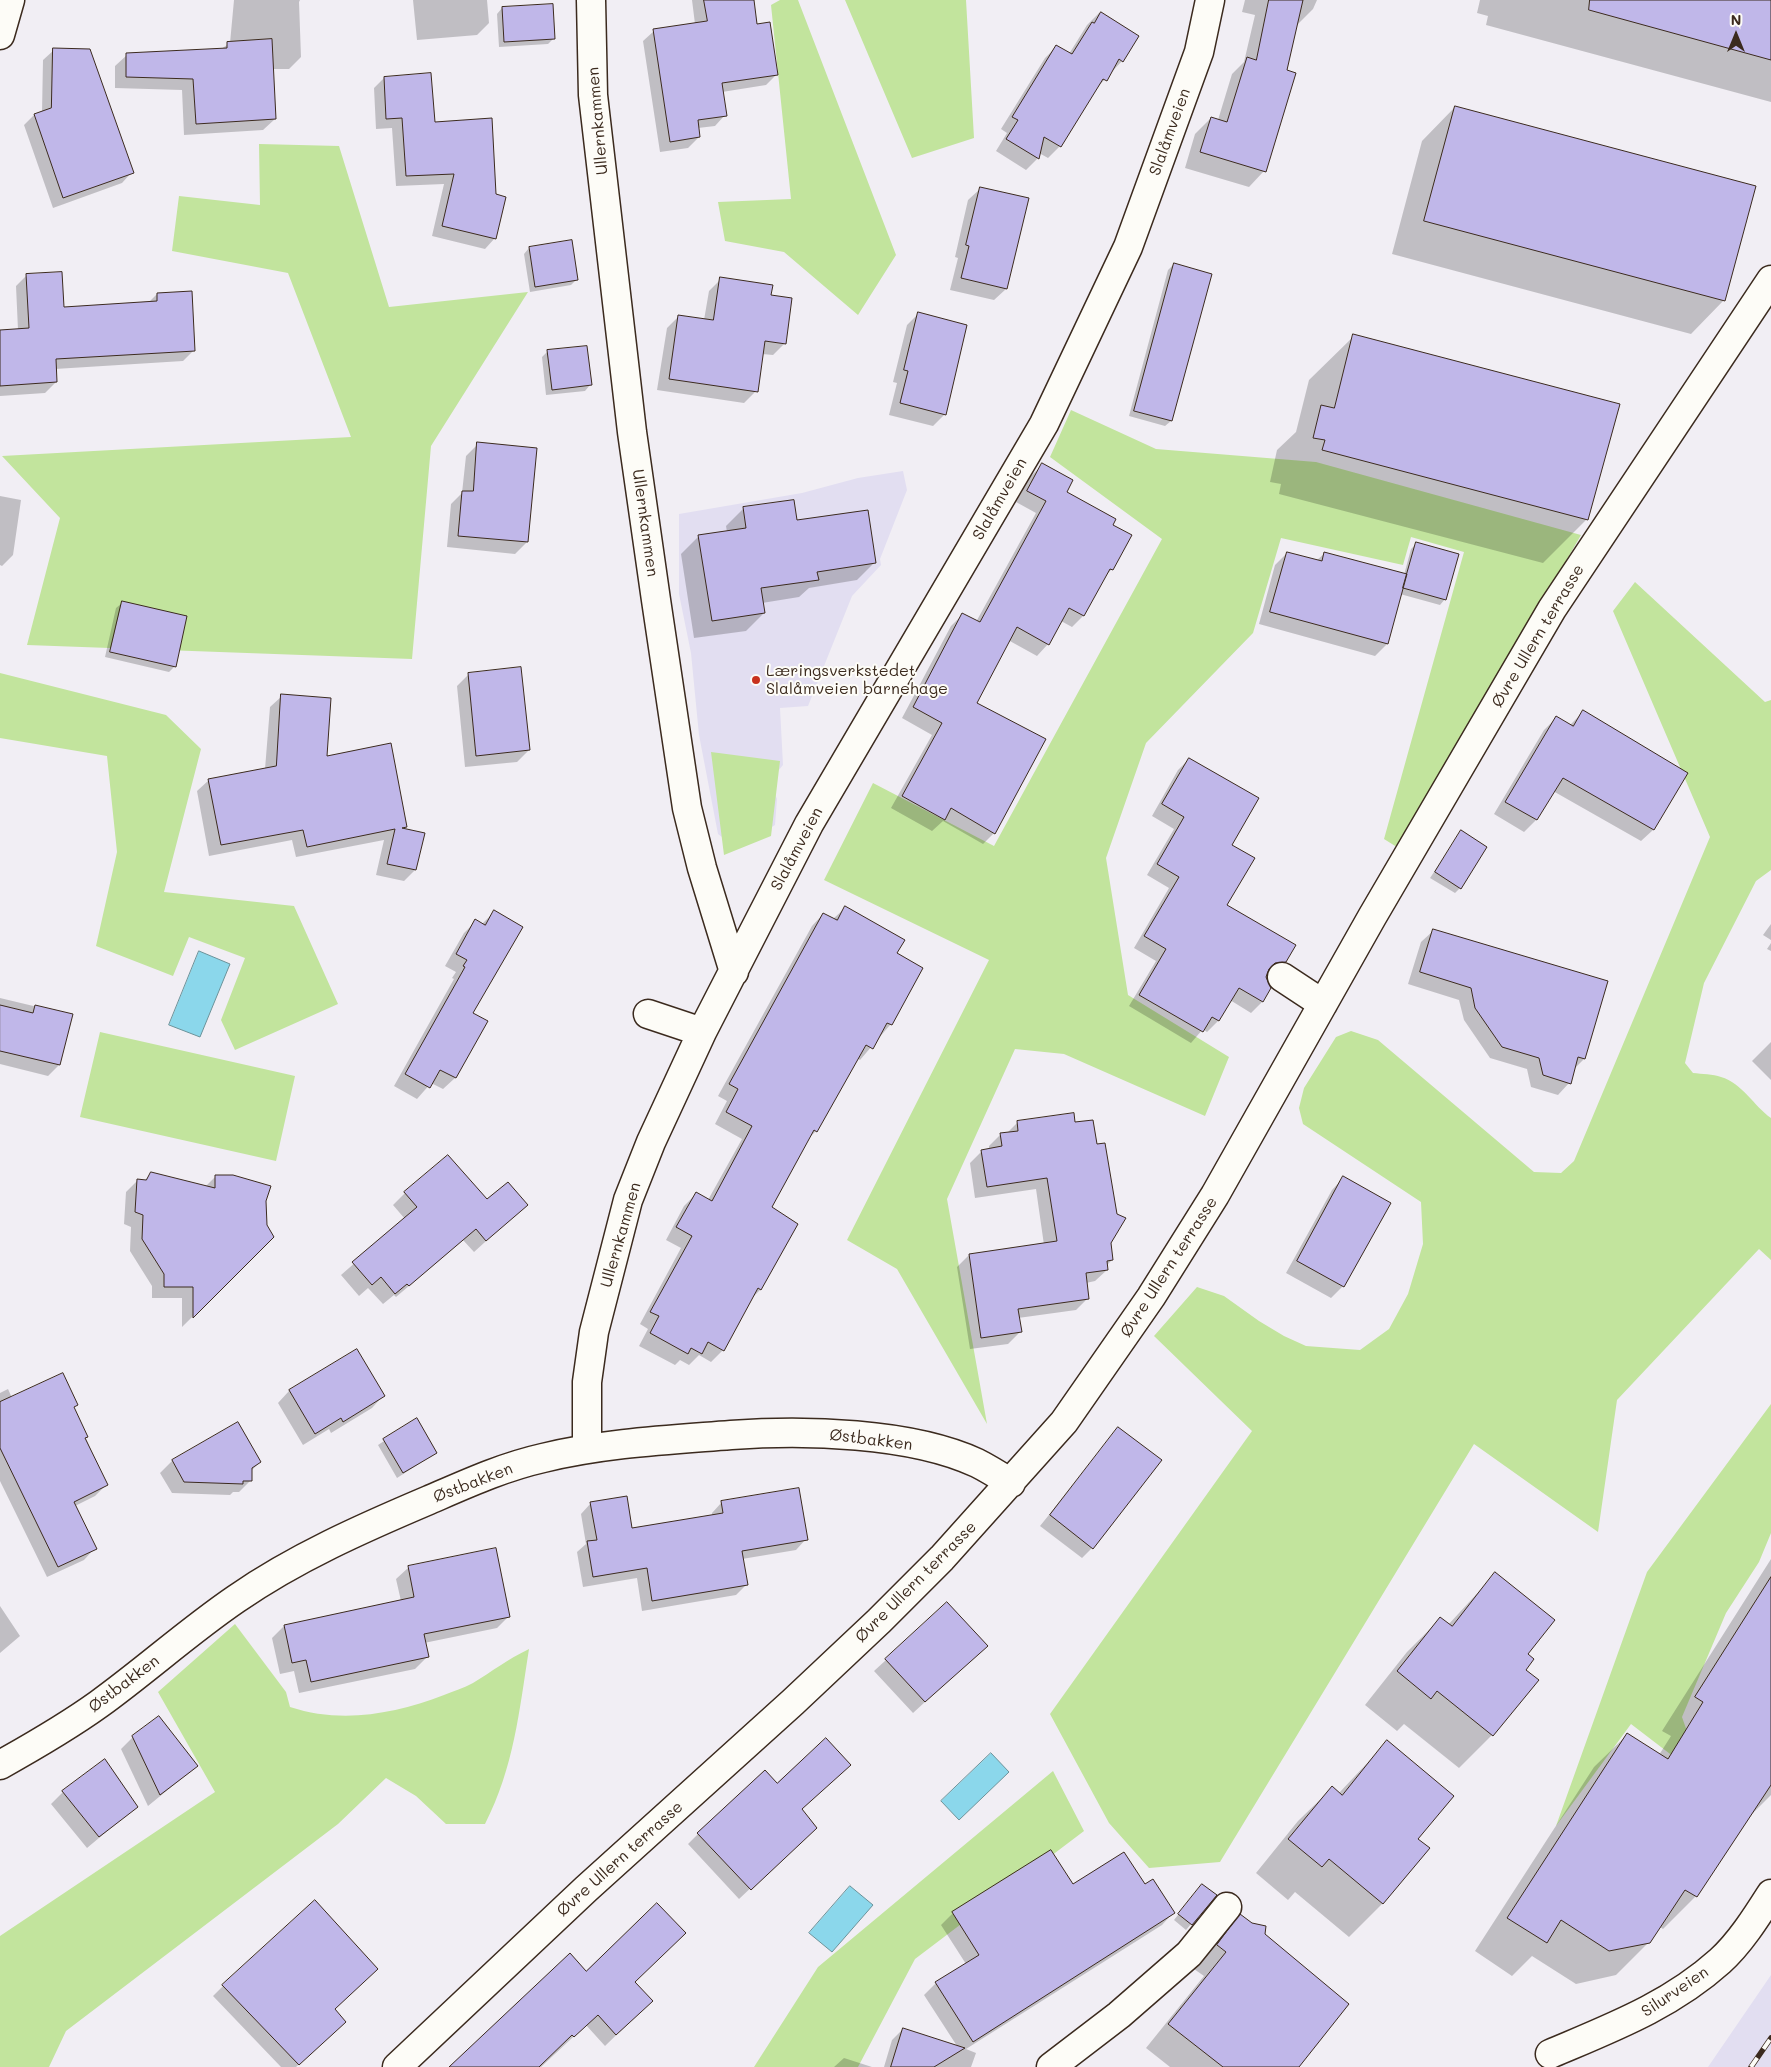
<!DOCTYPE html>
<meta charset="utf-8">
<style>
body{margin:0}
#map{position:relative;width:1771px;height:2067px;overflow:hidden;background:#f1eef4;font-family:Mali,sans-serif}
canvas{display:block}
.north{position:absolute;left:1711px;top:10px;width:50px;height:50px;-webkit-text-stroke:4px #fdfcf7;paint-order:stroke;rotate:0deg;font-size:14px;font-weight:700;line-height:20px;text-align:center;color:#3b2a1e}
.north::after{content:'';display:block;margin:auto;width:18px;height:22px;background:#3b2a1e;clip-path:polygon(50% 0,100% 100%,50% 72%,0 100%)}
</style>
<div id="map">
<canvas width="1771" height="2067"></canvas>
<div class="north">N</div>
</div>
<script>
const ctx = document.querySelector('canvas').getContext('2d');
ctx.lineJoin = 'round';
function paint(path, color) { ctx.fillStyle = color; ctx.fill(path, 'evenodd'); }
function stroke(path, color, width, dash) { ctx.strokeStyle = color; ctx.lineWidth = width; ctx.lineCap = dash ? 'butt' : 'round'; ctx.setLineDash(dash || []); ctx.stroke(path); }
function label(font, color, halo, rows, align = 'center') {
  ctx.font = font + ' Mali,sans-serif'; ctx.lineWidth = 4; ctx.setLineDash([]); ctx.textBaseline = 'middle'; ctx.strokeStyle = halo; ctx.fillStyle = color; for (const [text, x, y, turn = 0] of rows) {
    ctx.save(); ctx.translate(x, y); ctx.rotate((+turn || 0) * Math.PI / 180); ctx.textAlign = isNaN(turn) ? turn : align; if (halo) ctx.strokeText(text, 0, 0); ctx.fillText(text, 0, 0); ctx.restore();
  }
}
paint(new Path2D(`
 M903,471L907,490L880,559L881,565L852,596L808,706L780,708L783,765L773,777L771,784L777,799L775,825L753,839L727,841L718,834L699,735L691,653L679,594V514L802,493L858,478Z
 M1771,1975V2067H1708Z`), '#e2def1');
paint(new Path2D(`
 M780,0H798L896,255L858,315L784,252L725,241L718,202L791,199L771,5Z
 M845,0H966L974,138L912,158Z
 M259,144L339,146L389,307L528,292L431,446L412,659L27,645L60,518L2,456L351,437L288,273L172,251L179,196L260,205Z
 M1071,410L1156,449L1316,462L1581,535L1400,849L1384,839L1464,552L1411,537L1403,565L1281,538L1253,633L1146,743L1106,858L1128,995L1229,1057L1205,1116L1064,1054L1015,1049L947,1199L987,1424L897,1269L847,1240L989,960L824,880L873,783L994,846L1162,539L1050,457Z
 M1635,582L1765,702L1771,700V870L1756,881L1704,983L1685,1063L1693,1073C1702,1074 1713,1074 1721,1077C1742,1083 1754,1106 1771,1118V1260L1759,1249L1617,1400L1598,1532L1474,1444L1220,1862L1149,1868L1109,1823L1050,1714L1252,1431L1154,1336L1197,1287L1224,1296L1259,1321L1284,1336L1306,1346L1360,1350L1389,1329L1408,1294L1423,1244L1421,1202L1303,1124L1299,1108L1304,1088L1336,1037L1351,1031L1378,1040L1534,1172L1561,1173L1574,1161L1710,837L1613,611Z
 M0,673L166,715L201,749L164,892L294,906L338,1004L235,1050L221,1020L245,958L189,937L173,976L96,946L117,852L107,756L0,738Z
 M711,752L780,761L771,836L724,855Z
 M100,1032L295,1076L276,1161L80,1117Z
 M1771,1404V1533L1759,1562L1726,1613L1682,1717L1704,1780L1631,1724L1556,1826L1647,1572Z
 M235,1624L286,1692L290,1707C342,1724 394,1714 444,1695C453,1691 464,1688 473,1683C493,1671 506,1660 529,1649C519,1712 514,1767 485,1824H446L416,1796L386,1778L338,1824L66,2031L49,2067H0V1936L215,1792L158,1692Z
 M1053,1771L1084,1831L915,1959L858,2067H754L818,1967Z`), '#c2e49d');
const water = new Path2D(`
 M199,951L230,964L200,1037L169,1025Z
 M991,1753L1009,1772L959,1820L941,1801Z
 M850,1886L873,1905L832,1952L809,1933Z`);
paint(water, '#8bd7eb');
stroke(water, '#6b9299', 1);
paint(new Path2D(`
 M234,0H300L299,2L301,57L289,69H272L275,119L263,130L184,135L182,90L115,88V66L127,55L221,49L230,43Z
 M413,0H487L489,23L477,35L417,40Z
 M692,0H752L756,25L777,74L766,85L722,92L725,115L715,126L698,128L699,137L688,148L660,152L643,41L654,31L695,24Z
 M1245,0H1317L1313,9L1297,25L1264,171L1249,187L1185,168L1195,134L1211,118L1218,120L1232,74L1244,62L1255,15L1242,12Z
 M1480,0H1771V102L1486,25L1488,16L1477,13Z
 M502,8L554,38L548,44L499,47L497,14Z
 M1099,13L1137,36L1122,61L1094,91L1060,146L1048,158L1039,153L1038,158L1026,170L996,151L1007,133L1001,129L1045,58L1057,46L1069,54L1087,25Z
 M54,50L132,172L122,183L53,208L24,125L34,115L42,112L43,60Z
 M384,78L434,123L495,238L485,249L432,236L444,184L396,186L392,128L376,129L374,88Z
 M1455,107L1724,300L1691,334L1392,254L1422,141Z
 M980,189L1006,289L994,300L950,290L958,258L955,257L968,200Z
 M529,248L576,280L571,285L530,292L524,254Z
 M1174,264L1171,421L1165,426L1129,416L1168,270Z
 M27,275L63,308L148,303L157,294L194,350L183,361L55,369L56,382L45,393L0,396V331L18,330L16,286Z
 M721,279L785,343L773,355L762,354L756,391L744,403L657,390L667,328L679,316L704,320L709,291Z
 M918,314L945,414L933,426L889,415L897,383L893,382L907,325Z
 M1354,336L1587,519L1543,563L1279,494L1281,484L1270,482L1277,450L1296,432L1309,380Z
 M548,351L590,385L585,391L546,395L542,357Z
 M478,444L527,542L515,554L447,547L451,504L462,493L466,456Z
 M1042,465L1065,493L1112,525V569L1104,577L1083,616L1072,627L1061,621L1048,644L1037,656L1008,640L975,703L994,833L983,844L943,821L932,831L891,808L932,735L902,718L951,626L962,615L976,622L1036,513L1016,502L1031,476Z
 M0,496L21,500L13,555L2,566L0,565Z
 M744,508L796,522L875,562L857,580L809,588L799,597L762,603L764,613L746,631L694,638L681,554L699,536L727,532L726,526Z
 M1417,543L1445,599L1440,605L1400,594L1387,644L1375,656L1259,624L1275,565L1287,553L1316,561L1325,553L1404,575L1411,549Z
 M122,603L175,666L169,672L105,657L116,608Z
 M469,674L529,750L517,762L465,767L457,686Z
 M282,696L326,757L405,827L403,829L415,870L404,881L376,875L384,840L296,857L292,840L209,856L197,791L209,780L265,769L270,707Z
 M1583,712L1687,773L1653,830L1641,841L1553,791L1536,820L1524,832L1494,814L1544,730L1556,718L1569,726Z
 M1189,759L1230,845L1226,905L1285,962L1274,973H1266L1265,977L1270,988L1262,1002L1251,1013L1230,1000L1218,1021L1207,1032L1203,1029L1191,1043L1129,1006L1156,961L1134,948L1169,888L1147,875L1174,829L1152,816L1178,770Z
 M1461,832L1460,888L1455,893L1430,878Z
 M845,908L895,954L921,968L890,1025L860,1060L857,1058L816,1131L807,1140L770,1207L796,1224L760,1290L750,1300L723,1350L711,1362L699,1355L689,1365L680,1360L675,1365L639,1346L648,1329L640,1324L681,1248L666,1240L684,1206L696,1194L708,1200L742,1139L715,1124L727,1101L718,1096L812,926L823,914L833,919Z
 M494,912L455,1078L443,1089L431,1083L417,1099L394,1086L454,979L452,978L456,972L445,966L464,933L476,921L482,924Z
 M1771,924V940L1763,935Z
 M1433,931L1584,1059L1574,1069L1569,1083L1558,1095L1531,1087L1527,1069L1490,1058L1464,1020L1459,1000L1408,984L1421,942Z
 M1771,943V951L1767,949Z
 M0,998L71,1015L59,1065L48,1076L0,1064Z
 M1771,1042V1080L1752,1061Z
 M1017,1123L1109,1243L1112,1260L1106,1266L1107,1270L1095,1281L1086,1283L1088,1298L1076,1310L1018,1318L1020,1332L1008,1344L970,1349L957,1267L969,1255L1044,1245L1036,1189L975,1198L970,1163L982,1151L989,1150V1146L1001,1134H1006Z
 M151,1174L205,1187L216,1176L265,1201V1225L273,1237L182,1327V1298H152V1286L130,1251L131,1227L124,1224L126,1192L138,1180L144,1181Z
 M1343,1178V1286L1331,1298L1286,1273L1332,1190Z
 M405,1193L487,1201L526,1205L474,1252L463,1240L396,1297L394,1295L383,1304L368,1288L359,1296L341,1275L405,1219L393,1205Z
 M8,1389L12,1398L77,1404L73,1408L106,1485L95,1496L75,1506L95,1548L84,1560L47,1577L0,1481V1393Z
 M289,1391L383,1396L372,1408L331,1433L329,1429L303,1445L278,1403Z
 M416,1420L436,1453L397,1478L378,1445Z
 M237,1424L260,1462L251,1471V1480L239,1492H233L230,1495L172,1493L160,1473L172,1461Z
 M1118,1429L1092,1548L1082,1558L1040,1526Z
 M722,1502L806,1539L796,1550L742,1559L747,1584L736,1595L642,1611L637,1578L583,1587L577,1552L586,1544L581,1514L591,1503L631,1530L712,1516V1513Z
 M495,1550L509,1616L497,1628L424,1643L427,1657L415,1669L299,1693L294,1671L280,1674L272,1638L284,1626L401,1601L396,1579L408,1568Z
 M1771,1559V1795L1747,1819L1696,1896L1663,1929L1660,1927L1649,1942L1616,1975L1576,1984L1532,1956L1512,1976L1475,1951L1594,1767L1628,1734L1659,1755L1671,1736L1662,1731Z
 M1495,1574L1526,1654L1524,1670L1492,1735L1459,1768L1404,1724L1397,1731L1365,1705L1407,1652L1440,1619L1448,1625Z
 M0,1606L20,1636L0,1653Z
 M974,1657L913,1713L874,1671L886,1660Z
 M133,1737L197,1766L148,1806L121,1749Z
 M1387,1742L1417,1839L1383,1903L1349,1937L1295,1892L1288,1900L1256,1873L1298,1821L1332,1788L1339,1793Z
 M63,1792L136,1807L87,1848L51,1804Z
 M800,1810L804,1838L739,1899L688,1844L698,1834Z
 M1051,1851L1073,1886H1145L1173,1913L1162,1925L966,2049L976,2053L971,2067H884L892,2040L903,2029L957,2046L924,1995L936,1983L966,1964L941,1925L953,1913Z
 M1197,1891L1191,1924L1186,1930L1174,1920Z
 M1240,1916L1298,2067H1170L1146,2048L1204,1976L1194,1969L1217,1939Z
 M586,1973L633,1982L640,2012L605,2046L586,2025L541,2067H450Z
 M223,1986L333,2010L334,2033L296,2067H281L213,1996Z
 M844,2058L872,2067H834Z`), '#0003');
const building = new Path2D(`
 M704,0H754L757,24L770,22L778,75L722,83L727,116L698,120L700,137L670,142L653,29L707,21Z
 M1269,0H1303L1287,70L1296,73L1266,172L1200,152L1211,117L1227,122L1247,57L1256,60Z
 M1590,0H1771V60L1589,10Z
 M553,4L555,39L504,42L502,7Z
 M1101,12L1139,36L1123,62L1119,59L1107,81L1103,79L1061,147L1044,137L1039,159L1006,139L1018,120L1012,117L1056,45L1072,54L1092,22L1094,23Z
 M272,39L276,119L196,124L193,79L126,77V53L227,48V42Z
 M53,48L90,49L134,173L63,198L34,114L51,108Z
 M431,73L435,122L492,118L496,194L506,197L496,239L442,226L454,174L406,176L402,118L386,119L384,77Z
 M1455,106L1756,186L1725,301L1424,221Z
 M980,187L1029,198L1007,289L961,278L969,246L966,245Z
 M572,240L578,280L535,287L529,247Z
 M1174,263L1212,274L1172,421L1134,411Z
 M62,272L64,307L157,301V293L192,291L195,351L56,359L57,382L0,386V330L29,328L26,274Z
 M720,277L773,285L771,295L792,298L786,344L765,341L758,392L669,379L678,315L713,320Z
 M918,312L967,325L946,415L900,403L908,371L904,370Z
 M1353,334L1620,404L1588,520L1322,450L1325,440L1313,438L1321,405L1334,408Z
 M587,346L592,385L552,390L547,350Z
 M477,442L537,448L528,542L458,536L462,491H473Z
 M1042,463L1073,480L1067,492L1116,519L1113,525L1132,535L1113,570L1110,569L1084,616L1069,608L1049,645L1017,627L977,703L1046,739L995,834L951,808L945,820L902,796L942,723L913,707L962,613L980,622L1046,501L1027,491Z
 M794,500L797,520L868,510L876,563L817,572L819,580L761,588L765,613L712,621L698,535L746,528L743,507Z
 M1416,542L1459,554L1446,600L1403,588Z
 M1287,552L1322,561L1324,552L1407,574L1388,644L1270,612Z
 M122,601L187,616L176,667L110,652Z
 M521,667L530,750L476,756L468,673Z
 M281,694L331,698L327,756L391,743L407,827L402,828L425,833L416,870L387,864L395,829L307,847L303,830L221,845L208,779L276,766Z
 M1583,710L1688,773L1654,830L1563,778L1537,820L1505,802L1556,716L1573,726Z
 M1189,758L1259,798L1232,845L1255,858L1227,905L1296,945L1286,962L1275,963L1269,969L1266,977L1271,988L1263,1002L1239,988L1219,1021L1212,1017L1203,1032L1139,995L1166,949L1144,936L1179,877L1157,864L1184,817L1162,804Z
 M1461,830L1487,847L1461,889L1435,872Z
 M845,906L905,940L897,953L923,968L892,1025L887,1023L873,1049L866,1045L817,1132L814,1130L772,1207L798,1224L761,1290L758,1288L724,1351L708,1342L702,1354L691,1348L688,1354L650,1333L659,1316L650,1312L692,1236L676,1227L696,1192L712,1201L752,1126L726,1112L738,1089L729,1084L823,913L837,920Z
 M494,910L523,927L473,1013L488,1021L456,1078L440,1070L430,1088L405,1074L465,967L463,966L467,960L456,954L475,919L485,925Z
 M1433,929L1608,981L1585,1059L1578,1057L1571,1084L1543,1075L1539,1058L1502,1047L1475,1008L1471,988L1420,972Z
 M0,1005L33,1013L35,1005L73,1014L60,1065L0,1051Z
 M1074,1113L1075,1122L1093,1120L1097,1144L1105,1143L1117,1214L1126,1218L1111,1243L1113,1260L1107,1261L1108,1270L1086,1273L1089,1299L1018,1309L1022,1332L981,1338L969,1254L1057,1241L1047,1178L987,1187L981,1150L1002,1146L1000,1133L1018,1131L1017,1121Z
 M448,1155L487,1199L508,1182L528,1205L486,1241L476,1229L409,1286L407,1284L395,1294L381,1277L372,1285L352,1262L417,1207L404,1192Z
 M151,1172L215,1188V1175H233L271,1186L266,1201L267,1225L274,1237L193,1318V1287H164V1274L142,1239L143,1215L135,1212L137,1179L146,1180Z
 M1343,1176L1391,1203L1344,1287L1297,1261Z
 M357,1349L385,1396L343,1422L341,1418L315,1434L289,1390Z
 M63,1373L78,1405L74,1407L88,1437L85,1438L108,1485L74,1502L97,1549L58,1567L0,1448V1402Z
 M417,1418L437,1453L403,1473L383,1439Z
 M238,1422L261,1462L252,1468V1481H243V1484L184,1482L172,1460Z
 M1118,1427L1162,1460L1093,1549L1050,1515Z
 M799,1488L808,1540L742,1551L748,1585L652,1601L647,1568L593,1577L587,1541L597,1540L590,1502L627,1496L632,1528L723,1513L721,1501Z
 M496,1548L510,1617L424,1634L429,1657L311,1682L306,1660L292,1663L284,1625L414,1597L408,1566Z
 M1495,1572L1555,1620L1528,1654L1534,1659L1526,1670L1539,1680L1493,1736L1437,1691L1431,1699L1397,1671L1440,1617L1452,1626Z
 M1771,1577V1785L1697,1897L1685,1890L1650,1943L1609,1951L1561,1920L1547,1943L1507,1918L1627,1733L1668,1759L1703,1702L1695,1697Z
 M947,1602L988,1646L925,1702L885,1659Z
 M159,1716L198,1766L160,1795L132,1736Z
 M826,1738L851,1765L802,1809L817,1828L751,1890L697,1833L765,1770L777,1783Z
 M1387,1740L1454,1796L1418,1839L1430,1848L1383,1904L1329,1859L1322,1867L1288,1839L1332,1786L1342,1795Z
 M105,1759L138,1807L99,1837L62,1791Z
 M1051,1850L1073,1884L1124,1852L1145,1884L1153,1879L1175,1913L973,2042L935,1982L979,1955L952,1912Z
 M1202,1884L1217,1895L1192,1925L1178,1914Z
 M315,1900L378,1969L335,2009L346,2022L299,2065L222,1985Z
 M657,1903L686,1933L635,1982L653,2001L616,2035L598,2015L574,2037L572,2035L539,2067H449L570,1953L586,1971Z
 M1240,1914L1252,1923L1266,1926L1265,1934L1349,2004L1299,2067H1223L1168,2024L1226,1952L1217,1945Z
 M903,2028L965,2048L934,2067H891Z`);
paint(building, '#c0b7e9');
stroke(building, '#3b2a1e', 1);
const minor = new Path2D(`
 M591,0L593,95L632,432L656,600L687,808L702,868L734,972
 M0,35L10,0
 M1282,977L1323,1004
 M648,1014L702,1032
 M587,1449V1382L594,1332L628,1200L651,1142L702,1032L809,824L1044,424L1128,247L1199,52L1210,0
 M0,1765C34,1746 67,1727 99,1704C146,1670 189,1631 236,1599C295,1558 363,1528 429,1500C466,1484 503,1467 543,1458C605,1443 668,1440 731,1435C804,1430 910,1432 977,1463C989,1469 1000,1476 1011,1483
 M1550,2054C1611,2028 1670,2006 1720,1961C1740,1943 1757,1916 1771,1894
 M397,2067L586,1889L793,1702L879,1621L942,1558L1064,1422L1151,1297L1215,1195L1372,917L1552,609L1771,280
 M1051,2067L1119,2015L1189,1954L1227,1907`);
stroke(minor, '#3b2a1e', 31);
stroke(minor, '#fdfcf7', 28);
const rail = new Path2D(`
 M1751,2067L1771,2038`);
stroke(rail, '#3b2a1e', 5.5);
stroke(rail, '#fdfcf7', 4, [11]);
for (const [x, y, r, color] of [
 [756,680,5,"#c8321e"]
]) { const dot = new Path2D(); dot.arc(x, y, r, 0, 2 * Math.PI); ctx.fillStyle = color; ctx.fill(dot); stroke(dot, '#fdfcf7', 2); }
label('16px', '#3b2a1e', '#fdfcf7', [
 ["Ullernkammen",598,121,-95],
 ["Slalåmveien",1170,132,-70],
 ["Slalåmveien",1000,499,-60],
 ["Ullernkammen",645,523,82],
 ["Øvre Ullern terrasse",1538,636,-59],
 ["Slalåmveien",797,849,-62],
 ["Ullernkammen",621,1235,-74],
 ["Øvre Ullern terrasse",1169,1267,-57],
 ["Østbakken",871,1440,7],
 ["Østbakken",473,1483,-21],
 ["Øvre Ullern terrasse",916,1582,-45],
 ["Østbakken",124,1684,-37],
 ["Øvre Ullern terrasse",620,1859,-42],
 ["Silurveien",1675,1992,-34]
]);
label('16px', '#3b2a1e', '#fdfcf7', [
 ["Læringsverkstedet",766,671],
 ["Slalåmveien barnehage",766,689]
], 'left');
</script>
